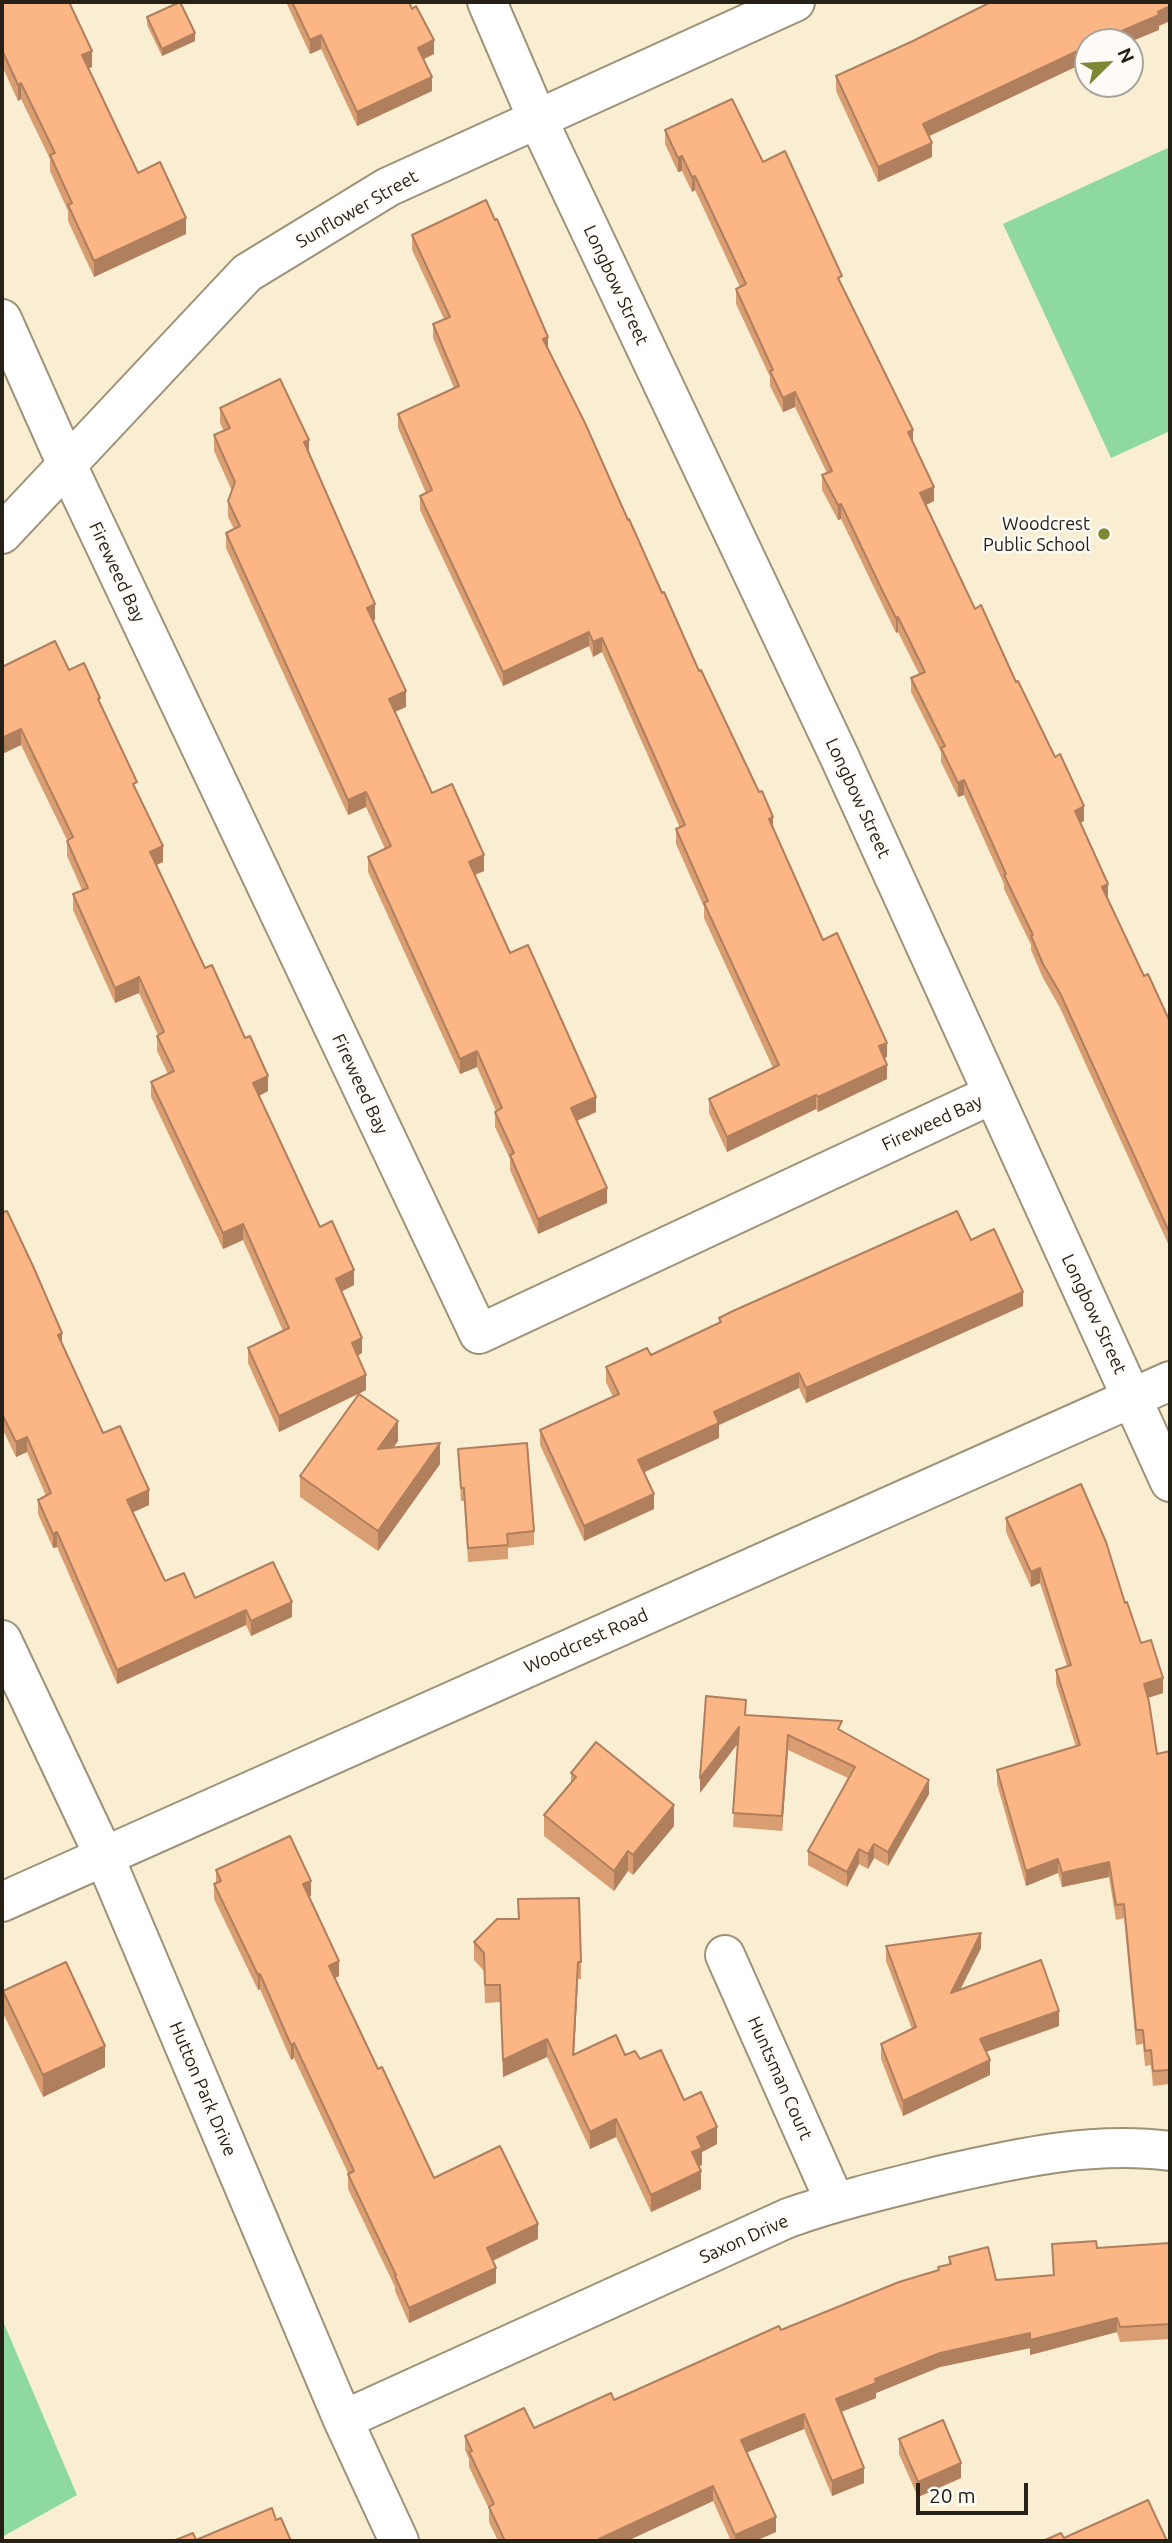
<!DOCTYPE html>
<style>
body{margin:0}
#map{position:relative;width:1172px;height:2543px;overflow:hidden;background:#f9edd2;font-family:Ubuntu,sans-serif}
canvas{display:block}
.frame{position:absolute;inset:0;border:4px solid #252117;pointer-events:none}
.north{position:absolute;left:1074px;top:28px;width:70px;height:70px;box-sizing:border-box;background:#fefbf6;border:2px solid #a7a49d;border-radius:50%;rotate:66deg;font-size:19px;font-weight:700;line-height:28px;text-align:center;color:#252117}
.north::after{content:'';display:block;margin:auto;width:24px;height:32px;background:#7e8733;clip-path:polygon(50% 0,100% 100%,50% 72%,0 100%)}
.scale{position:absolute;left:916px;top:2483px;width:112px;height:32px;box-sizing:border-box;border:4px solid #252117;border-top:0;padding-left:9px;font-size:21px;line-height:24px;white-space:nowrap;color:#252117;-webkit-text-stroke:5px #fefbf6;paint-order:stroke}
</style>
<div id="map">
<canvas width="1172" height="2543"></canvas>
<div class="frame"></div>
<div class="north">N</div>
<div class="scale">20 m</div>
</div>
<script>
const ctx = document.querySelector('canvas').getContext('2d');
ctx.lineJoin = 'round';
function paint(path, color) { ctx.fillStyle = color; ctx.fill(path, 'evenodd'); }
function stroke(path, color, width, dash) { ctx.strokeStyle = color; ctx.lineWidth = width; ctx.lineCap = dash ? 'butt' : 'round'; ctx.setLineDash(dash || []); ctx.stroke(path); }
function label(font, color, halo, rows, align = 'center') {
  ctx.font = font + ' Ubuntu,sans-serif'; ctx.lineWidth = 5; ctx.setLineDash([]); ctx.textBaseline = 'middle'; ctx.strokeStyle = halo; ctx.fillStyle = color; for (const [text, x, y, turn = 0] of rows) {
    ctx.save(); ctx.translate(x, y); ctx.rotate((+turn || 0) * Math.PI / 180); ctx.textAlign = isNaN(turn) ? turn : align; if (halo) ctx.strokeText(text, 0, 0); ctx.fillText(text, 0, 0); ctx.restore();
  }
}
paint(new Path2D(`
 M1170,147V431L1111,458L1003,224Z
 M2,2319L77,2495L2,2537Z`), '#8dd99f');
const minor = new Path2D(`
 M487,2L537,118L840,758L1170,1482
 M2,319L67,465L479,1334L993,1094
 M2,534L247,273L388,187L795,2
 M2,1640L104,1856L343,2420L399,2541
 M2,1902L1170,1381
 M725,1955L835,2202
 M343,2420L788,2218C839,2200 890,2188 943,2175C1018,2158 1093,2141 1170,2151`);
stroke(minor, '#9d9278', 42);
stroke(minor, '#fff', 38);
paint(new Path2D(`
 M2,2L92,67L88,68L138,173L186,234L94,277L68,221V211L50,171V159L21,99L18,101L2,66Z
 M286,2H409L434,54L423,59L432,91L357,126L321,49L310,54Z
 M147,17L195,41L162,56L147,25Z
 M1159,26V30L1088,42V61L929,136L932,157L878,182L836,91V76Z
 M665,130L763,162L842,286L913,443L934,501L926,505L975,609L1016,682L1084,821L1080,823L1108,898L1144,976L1170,1022V1248L1060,1008L1043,978L1031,950V945L1004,889V884L964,795L958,797L941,762V752L911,692V678L919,674L898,632L896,633L883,606L841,519L838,520L822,490V475L827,473L795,407L783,412L770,386V377L736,304V289L740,287L695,190L692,192L682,171L678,172L665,144Z
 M412,235L548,349L773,829L823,940L887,1057L885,1058L887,1079L818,1112L816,1109L727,1152L709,1113V1099L773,1068L704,918V907L676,844V829L680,828L602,652L593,657L589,646L503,686L420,510V496L426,493L398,428V414L454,388L433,338V324L444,319L412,250Z
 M220,408L309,452L375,620H373L406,707L395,712L432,793L484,871L475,875L510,953L596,1112L577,1121L607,1203L538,1234L510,1170V1159L495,1127V1112L496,1111L477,1067L460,1074L368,872V857L385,849L366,807L348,815L226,548V533L234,529L228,517V501L232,491L214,451V435L224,431L220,423Z
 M69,670L100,705L137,792L163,862L156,865L205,968L268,1091L259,1096L320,1227L354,1285L341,1292L362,1353L357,1356L366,1390L359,1394L398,1441L394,1447L440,1464L378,1551L300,1497V1476L358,1394L279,1432L248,1363V1348L283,1331L243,1240L223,1249L151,1097V1082L168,1074L157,1051V1036L158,1035L139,993L115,1003L73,910V894L82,890L67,856V840L21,745L2,754Z
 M2,1208L62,1345L103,1433L149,1505L133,1512L165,1581L195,1598L292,1617L251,1636L246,1625L117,1684L57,1547L53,1548L38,1514V1500L46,1496L27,1452L16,1457L2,1428Z
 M971,1240L1023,1306L806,1403L799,1388L719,1425V1438L644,1472L654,1509L584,1541L540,1445V1430L613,1397L606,1382V1367L651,1355L719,1323V1318Z
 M458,1449L534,1531V1545L508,1548V1559L468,1562L464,1501H461Z
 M1006,1518L1125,1603L1141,1643L1163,1693L1148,1698L1157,1754L1170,1751V2084L1153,2086L1151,2065L1145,2066L1143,2044L1136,2045L1124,1918L1116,1920L1109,1877L1062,1887L1058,1873L1026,1886L997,1784V1770L1076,1747L1056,1684V1670L1067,1666L1040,1583L1031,1587L1006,1532Z
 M746,1715L842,1731L929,1794L888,1866L874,1858L868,1869L859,1864L847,1887L808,1865V1851L848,1778L788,1750L782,1831L733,1827L738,1743L700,1793Z
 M571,1773L674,1826L633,1875L628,1871L614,1891L544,1836V1815L571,1782Z
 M216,1870L311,1896H309L339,1976L335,1978L378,2069L434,2178L538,2239L493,2261L496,2283L409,2323L395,2291V2287L348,2189V2173L294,2058L291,2060L260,1989L258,1990L214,1899V1884L216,1883Z
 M518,1899L581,1962V1979H578L574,2055H625L640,2059L684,2100L717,2144L702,2152V2165L699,2166L701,2189L651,2212L616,2137L590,2149L547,2057L503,2077L500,2002L485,2003L484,1971L474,1960V1942L518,1919Z
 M886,1946L981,1948L960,1990L1059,2026L986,2052L990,2075L903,2116L881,2059V2044L912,2029L886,1961Z
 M3,1991L105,2067L43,2097L3,2013Z
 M1170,2243V2339L1120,2342L1117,2332L1030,2355V2348L940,2367L876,2393V2398L841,2412L864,2483L832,2496L804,2429L746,2452L776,2532L755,2541H731L713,2501L627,2541H498L489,2522V2509L469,2467V2459L465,2450V2436L534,2428L614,2400L781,2330L938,2270V2267L949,2264V2257L996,2280L1053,2275L1052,2244L1097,2248Z
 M899,2439L961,2478L918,2497L899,2454Z`), '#d99d72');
paint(new Path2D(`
 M1170,6V21L1159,26V30L1130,42H1096Z
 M195,33V41L162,56V49Z
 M321,35V49L310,54V40Z
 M434,40V54L418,62V48Z
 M1088,46V61L923,139V124Z
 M92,51V67L82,71V55Z
 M432,77V91L357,126V112Z
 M21,83V99L18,101V85Z
 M932,143V157L878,182V167Z
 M682,156V171L678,172V158Z
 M695,176V190L692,192V177Z
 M186,218V234L94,277V261Z
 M548,337V351L543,339Z
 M795,392V407L783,412V398Z
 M913,430V444L908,432Z
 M309,440V455L304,442Z
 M934,487V501L920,508V493Z
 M841,504V519L838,520V505Z
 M375,604V620L367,623V608Z
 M898,617V632L896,633V618Z
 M589,632V646L503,686V672Z
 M602,638V652L593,657V642Z
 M406,691V707L389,714V699Z
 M21,729V745L2,754V738Z
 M964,780V795L958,797V783Z
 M366,792V807L348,815V800Z
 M1084,806V821L1075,825V811Z
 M773,817V831L769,819Z
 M163,846V862L150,868V852Z
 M484,855V871L469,877V862Z
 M1108,884V899L1102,887Z
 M139,977V993L115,1003V988Z
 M887,1043V1057L879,1060V1046Z
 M477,1051V1067L460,1074V1059Z
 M887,1065V1079L818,1112V1097Z
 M268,1076V1091L253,1099V1083Z
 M816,1095V1109L727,1152V1137Z
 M596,1097V1112L571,1123V1108Z
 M607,1188V1203L538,1234V1219Z
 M243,1224V1240L223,1249V1233Z
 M354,1270V1285L336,1294V1279Z
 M1023,1292V1306L806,1403V1388Z
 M62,1333V1348L58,1335Z
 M362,1338V1353L352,1359V1343Z
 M799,1373V1388L719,1425V1438L638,1475V1460L714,1412Z
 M366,1375V1390L279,1432V1416Z
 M398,1421V1441L378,1469V1449Z
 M27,1437V1452L16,1457V1442Z
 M440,1443V1464L378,1551V1531Z
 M149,1490V1505L127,1515V1500Z
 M654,1494V1509L584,1541V1526Z
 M57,1532V1547L53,1548V1534Z
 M1040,1568V1583L1031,1587V1572Z
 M292,1602V1617L251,1636V1621Z
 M246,1610V1625L117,1684V1670Z
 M1163,1678V1693L1144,1699V1684Z
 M739,1727V1742L700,1793V1778Z
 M788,1735V1750L782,1831V1816Z
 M929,1780V1794L888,1866V1852Z
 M674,1805V1826L633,1875V1855Z
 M874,1844V1858L868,1869V1854Z
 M859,1849V1864L847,1887V1872Z
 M628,1851V1871L614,1891V1871Z
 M1058,1859V1873L1026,1886V1871Z
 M1109,1862V1877L1062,1887V1873Z
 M311,1881V1896L303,1899V1884Z
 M981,1933V1948L951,2008V1993Z
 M339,1961V1976L329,1981V1966Z
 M578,1962V1979L573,2073V2055Z
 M260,1974V1989L258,1990V1975Z
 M1059,2011V2026L980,2054V2039Z
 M547,2039V2057L503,2077V2060Z
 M294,2043V2058L291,2060V2045Z
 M105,2046V2067L43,2097V2075Z
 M990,2060V2075L903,2116V2101Z
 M616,2119V2137L590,2149V2132Z
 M717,2127V2144L702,2152V2165L692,2170V2152L697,2137Z
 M701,2171V2189L651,2212V2195Z
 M538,2224V2239L487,2263V2248Z
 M496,2268V2283L409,2323V2308Z
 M1117,2318V2332L1030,2355V2340Z
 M1030,2333V2348L940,2367L876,2393V2398L836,2414V2399L875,2379L940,2353Z
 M804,2414V2429L741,2455V2440Z
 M961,2463V2478L918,2497V2482Z
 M864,2468V2483L832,2496V2481Z
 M713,2486V2501L627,2541H599V2539Z
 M776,2517V2532L755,2541H735V2535Z`), '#b07f5d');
const building = new Path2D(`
 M2,2H69L92,51L82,55L138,173L160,162L186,218L94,261L68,205L72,203L50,155L55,153L21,83L18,85L2,50Z
 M180,2L195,33L162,49L147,17Z
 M292,2H409L412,9L416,6L434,40L418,48L432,77L357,112L321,35L310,40Z
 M991,2H1170V6L1158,12L1159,15L1096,42H1088V46L923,124L932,143L878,167L836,76L913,41Z
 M732,99L763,162L785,151L842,276L838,278L913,430L908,432L934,487L920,493L975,609L981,605L1016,682L1018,681L1055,757L1060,754L1084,806L1075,811L1108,884L1102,887L1144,976L1148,974L1170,1022V1029H1169L1170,1032V1234L1060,993L1043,964L1031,936L1033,935L1004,875L1006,874L964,780L958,783L941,748L945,746L911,678L925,672L898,617L896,618L883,592L841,504L838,505L822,475L832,471L795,392L783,398L770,371L773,370L736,289L746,284L695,176L692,177L682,156L678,158L665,130Z
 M486,200L495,220L497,219L548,337L543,339L585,423L628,520L629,519L662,593L664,592L699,671L701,670L759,792L762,791L773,817L769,819L823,940L837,933L887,1043L879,1046L887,1065L818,1097L816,1095L727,1137L709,1099L779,1065L704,903L708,901L676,829L685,825L602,638L593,642L589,632L503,672L420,496L432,490L398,414L459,386L433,324L450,317L412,235Z
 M280,379L309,440L304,442L375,604L367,608L406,691L389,699L432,793L452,784L484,855L469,862L510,953L528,945L596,1097L571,1108L607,1188L538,1219L510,1155L514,1153L495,1112L502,1108L477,1051L460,1059L368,857L391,846L366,792L348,800L226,533L240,526L228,501L235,482L214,435L230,428L220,408Z
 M55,641L69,670L84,663L100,698L98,699L137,782L133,784L163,846L150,852L205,968L212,965L245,1038L250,1036L268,1076L253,1083L320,1227L332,1221L354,1270L336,1279L362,1338L352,1343L366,1375L279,1416L248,1348L289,1328L243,1224L223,1233L151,1082L174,1071L157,1036L164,1032L139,977L115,988L73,894L88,888L67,841L73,837L21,729L2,738V667Z
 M2,1208L4,1212L7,1211L33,1266L62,1333L58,1335L103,1433L120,1426L149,1490L127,1500L165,1581L184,1573L195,1598L273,1562L292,1602L251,1621L246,1610L117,1670L57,1532L53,1534L38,1500L51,1493L27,1437L16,1442L2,1414Z
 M957,1211L971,1240L994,1229L1023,1292L806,1388L799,1373L714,1412L719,1423L638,1460L654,1494L584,1526L540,1430L619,1394L606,1367L647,1348L651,1355L721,1322L719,1318L733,1311Z
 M359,1394L398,1421L378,1449L440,1443L378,1531L300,1476Z
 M527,1443L534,1531L507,1534L508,1545L468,1548L464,1488H461L458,1449Z
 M1081,1484L1106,1542L1125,1603L1127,1602L1141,1643L1151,1640L1163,1678L1144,1684L1149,1702L1157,1754L1170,1751V2070L1153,2071L1151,2050L1145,2051L1143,2030H1136L1124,1904L1116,1905L1109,1862L1062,1873L1058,1859L1026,1871L997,1770L1080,1745L1056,1670L1071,1665L1040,1568L1031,1572L1006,1518Z
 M706,1696L746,1700L745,1715L842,1721L838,1729L929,1780L888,1852L874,1844L868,1854L859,1849L847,1872L808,1851L855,1767L788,1735L782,1816L733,1813L739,1727L700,1778Z
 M596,1742L674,1805L633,1855L628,1851L614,1871L544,1815L576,1777L571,1773Z
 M290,1836L311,1881L303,1884L339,1961L329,1966L378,2069L382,2067L434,2178L500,2146L538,2224L487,2248L496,2268L409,2308L395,2276L396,2275L348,2174L354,2171L294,2043L291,2045L260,1974L258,1975L214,1884L221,1881L216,1870Z
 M579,1898L581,1962H578L573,2055L616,2035L625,2055L635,2051L640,2059L661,2050L684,2100L701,2092L717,2127L697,2137L702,2148L692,2152L701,2171L651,2195L616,2119L590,2132L547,2039L503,2060L500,1985H485L484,1953L474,1942L497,1919H519L518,1899Z
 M981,1933L951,1993L1041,1960L1059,2011L980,2039L990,2060L903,2101L881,2044L916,2027L886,1946Z
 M66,1962L105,2046L43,2075L3,1991Z
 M1096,2241L1097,2248L1170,2243V2324L1120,2327L1117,2318L1030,2340V2333L940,2353L875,2379L876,2383L836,2399L864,2468L832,2481L804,2414L741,2440L776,2517L735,2535L713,2486L599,2539L600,2541H505L489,2507L494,2504L469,2452L472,2451L465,2436L524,2408L534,2428L611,2393L614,2400L779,2326L781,2330L899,2282L939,2270L938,2267L951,2264L949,2257L988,2247L996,2280L1054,2275L1052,2244Z
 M943,2420L961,2463L918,2482L899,2439Z
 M1148,2500L1167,2541H1043L1061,2533L1064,2538Z
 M272,2508L276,2520L281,2518L291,2541H173L193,2533L196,2540Z`);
paint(building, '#fcb685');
stroke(building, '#b07f5d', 2);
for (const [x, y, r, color] of [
 [1104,534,7,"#7e8733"]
]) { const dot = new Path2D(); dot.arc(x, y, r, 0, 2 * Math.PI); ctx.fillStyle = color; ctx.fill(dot); stroke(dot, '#fefbf6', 2.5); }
label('18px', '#252117', '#fefbf6', [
 ["Sunflower Street",357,209,-30],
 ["Longbow Street",616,285,65],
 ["Fireweed Bay",117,572,65],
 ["Longbow Street",858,798,65],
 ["Fireweed Bay",360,1084,65],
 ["Fireweed Bay",932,1123,-25],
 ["Longbow Street",1094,1314,65],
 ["Woodcrest Road",586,1641,-24],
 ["Huntsman Court",780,2078,66],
 ["Hutton Park Drive",203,2089,67],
 ["Saxon Drive",744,2239,-24]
]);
label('18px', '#252117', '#fefbf6', [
 ["Woodcrest",1090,524],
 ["Public School",1090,545]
], 'right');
</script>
